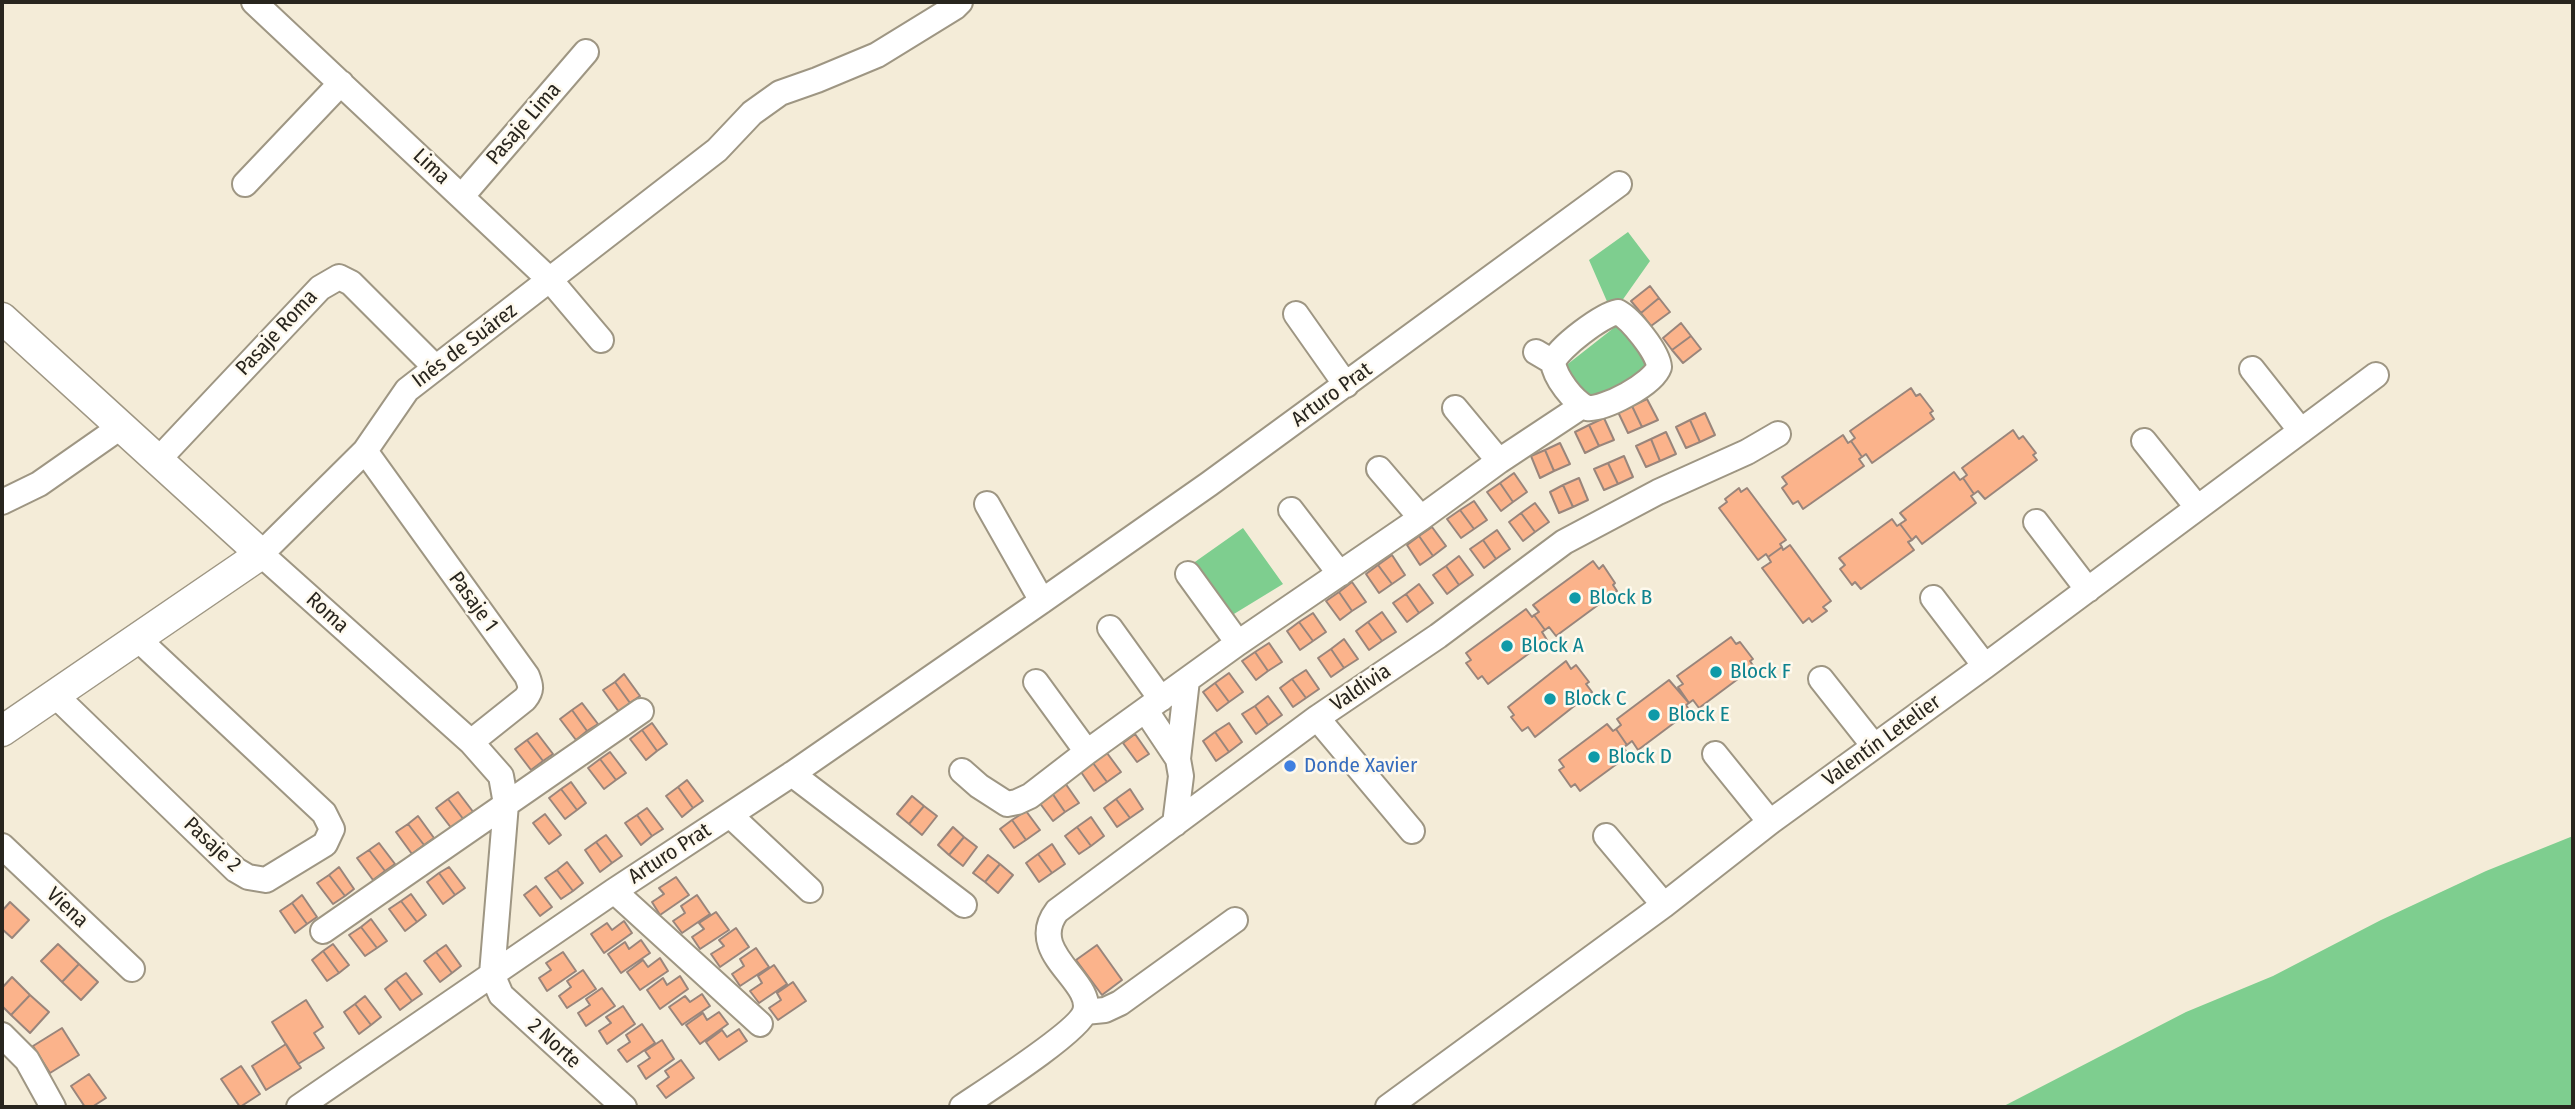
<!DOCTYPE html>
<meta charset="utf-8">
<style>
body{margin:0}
#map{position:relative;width:2575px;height:1109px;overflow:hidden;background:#f4ecd8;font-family:"Fira Sans Condensed",sans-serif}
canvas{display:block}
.frame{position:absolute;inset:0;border:4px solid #28251e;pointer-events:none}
</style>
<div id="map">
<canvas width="2575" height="1109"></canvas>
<div class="frame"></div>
</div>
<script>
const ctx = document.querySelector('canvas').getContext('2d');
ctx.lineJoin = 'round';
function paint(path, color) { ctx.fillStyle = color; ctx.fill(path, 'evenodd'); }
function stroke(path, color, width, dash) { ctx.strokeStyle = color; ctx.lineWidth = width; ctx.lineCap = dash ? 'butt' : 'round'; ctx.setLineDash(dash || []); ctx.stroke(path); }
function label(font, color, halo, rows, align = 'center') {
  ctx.font = font + ' "Fira Sans Condensed",sans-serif'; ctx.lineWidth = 5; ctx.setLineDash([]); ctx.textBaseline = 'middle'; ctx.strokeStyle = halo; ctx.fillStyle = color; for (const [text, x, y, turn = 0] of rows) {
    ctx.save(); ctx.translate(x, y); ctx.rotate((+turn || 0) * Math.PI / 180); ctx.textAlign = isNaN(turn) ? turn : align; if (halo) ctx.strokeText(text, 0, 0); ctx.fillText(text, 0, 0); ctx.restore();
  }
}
paint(new Path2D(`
 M1628,232L1650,261L1619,305L1609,306L1589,260Z
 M1620,323L1652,368L1591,401L1564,367Z
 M1243,528L1283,584L1229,617L1192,564Z
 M2573,836V1107H2002L2186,1012L2273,976L2381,920L2486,871Z`), '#7ece8f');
const building = new Path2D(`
 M1650,286L1659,298L1641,313L1631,301Z
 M1659,298L1670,312L1651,326L1641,313Z
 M1681,323L1691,336L1672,350L1663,338Z
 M1691,336L1701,349L1683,363L1672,350Z
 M1911,388L1916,396L1920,394L1933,411L1930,413L1934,419L1872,463L1866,454L1862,457L1851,441L1855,438L1850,431Z
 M1647,399L1658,420L1642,427L1632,406Z
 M1632,406L1642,427L1628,433L1618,412Z
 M1705,413L1715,435L1700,442L1690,420Z
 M1604,418L1614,440L1599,446L1589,425Z
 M1690,420L1700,442L1686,448L1676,427Z
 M1589,425L1599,446L1585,453L1575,432Z
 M2013,430L2019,439L2023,436L2036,453L2033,455L2037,460L1985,499L1978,491L1974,494L1963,478L1967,475L1962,468Z
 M1666,432L1676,454L1660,461L1651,439Z
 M1843,435L1848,443L1851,441L1862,457L1859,459L1864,466L1803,509L1798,501L1793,504L1782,488L1787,484L1782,477Z
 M1651,439L1660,461L1646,467L1636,446Z
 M1560,443L1570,464L1554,471L1545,450Z
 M1545,450L1554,471L1540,478L1531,456Z
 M1624,456L1633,477L1618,484L1608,463Z
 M1608,463L1618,484L1604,490L1594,469Z
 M1954,472L1960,480L1963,478L1974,494L1971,496L1976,503L1922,544L1916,536L1912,540L1900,524L1906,520L1900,513Z
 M1514,473L1527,492L1513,502L1500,483Z
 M1579,478L1588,500L1573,507L1563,485Z
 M1500,483L1513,502L1501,511L1487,492Z
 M1563,485L1573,507L1559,513L1550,492Z
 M1739,488L1741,492L1747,488L1786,540L1780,544L1782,547L1768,557L1766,554L1758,560L1719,508L1727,502L1725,499Z
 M1474,501L1487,520L1474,529L1460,510Z
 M1535,503L1549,522L1535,532L1521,513Z
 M1460,510L1474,529L1461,538L1447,519Z
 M1521,513L1535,532L1523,541L1509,522Z
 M1892,519L1897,526L1900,524L1912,540L1908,542L1914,550L1861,589L1855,582L1852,585L1840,569L1845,565L1839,558Z
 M1432,527L1446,546L1433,556L1419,536Z
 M1497,530L1510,549L1496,559L1483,540Z
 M1419,536L1433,556L1420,565L1407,545Z
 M1483,540L1496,559L1484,568L1470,549Z
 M1790,545L1831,601L1823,607L1827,611L1812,622L1809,618L1803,623L1762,568L1771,562L1768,557L1782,547L1783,550Z
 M1392,555L1405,575L1392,584L1378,565Z
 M1459,556L1473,575L1459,585L1446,566Z
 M1593,561L1599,569L1603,565L1615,583L1613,585L1617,591L1556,636L1549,627L1545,630L1534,615L1539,612L1533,605Z
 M1378,565L1392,584L1379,593L1366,574Z
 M1446,566L1459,585L1447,594L1433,575Z
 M1352,582L1366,602L1352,611L1339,592Z
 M1419,584L1433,603L1419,613L1406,594Z
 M1339,592L1352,611L1340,620L1326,601Z
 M1406,594L1419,613L1407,622L1393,603Z
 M1526,609L1532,617L1534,615L1545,630L1542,632L1547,640L1488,684L1482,676L1478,679L1466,663L1471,660L1466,653Z
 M1382,612L1396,632L1382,641L1368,622Z
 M1313,613L1326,632L1313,641L1299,622Z
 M1299,622L1313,641L1300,650L1287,631Z
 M1368,622L1382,641L1369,650L1356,631Z
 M1731,637L1736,644L1740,642L1753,659L1750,661L1754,667L1699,708L1693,700L1689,703L1678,687L1683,684L1677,676Z
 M1344,639L1358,659L1344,668L1331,649Z
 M1269,643L1282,662L1268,671L1255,652Z
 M1331,649L1344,668L1331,677L1318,658Z
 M1255,652L1268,671L1256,680L1242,661Z
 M1566,661L1571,669L1576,665L1589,682L1586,684L1592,692L1535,737L1528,727L1522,731L1511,717L1514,715L1508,707Z
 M1306,670L1319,689L1306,698L1292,679Z
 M1229,673L1243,692L1229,702L1215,683Z
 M624,674L640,696L630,703L615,682Z
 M1292,679L1306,698L1293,707L1280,688Z
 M1669,680L1689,703L1686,705L1690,711L1638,750L1632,741L1627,745L1616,729L1621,725L1617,719Z
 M615,682L630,703L619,712L603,690Z
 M1215,683L1229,702L1217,711L1203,692Z
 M1268,696L1282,715L1268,725L1255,706Z
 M582,703L598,724L587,731L572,710Z
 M1255,706L1268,725L1256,734L1242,714Z
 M572,710L587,731L576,740L560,719Z
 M652,723L667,744L657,751L642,730Z
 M1229,723L1242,742L1229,752L1215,732Z
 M1607,724L1613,731L1616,729L1627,745L1623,747L1629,755L1580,791L1575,784L1571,787L1559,770L1564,767L1559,760Z
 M642,730L657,751L646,760L630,739Z
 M1215,732L1229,752L1216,761L1203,741Z
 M537,733L553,754L543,761L527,740Z
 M1135,734L1149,754L1137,762L1123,743Z
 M527,740L543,761L531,770L515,749Z
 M610,752L626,773L616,780L600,759Z
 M1107,753L1121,772L1107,782L1093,763Z
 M600,759L616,780L604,789L588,768Z
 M1093,763L1107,782L1094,791L1081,772Z
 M687,780L703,801L693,808L678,787Z
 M571,782L586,803L577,810L561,789Z
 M1065,783L1079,803L1065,812L1052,793Z
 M678,787L693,808L682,817L666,796Z
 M561,789L577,810L565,819L549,798Z
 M1130,789L1143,809L1130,818L1116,799Z
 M458,792L474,813L464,820L448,799Z
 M1052,793L1065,812L1053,821L1039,802Z
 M912,796L924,806L909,824L897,814Z
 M448,799L464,820L452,829L436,808Z
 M1116,799L1130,818L1117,827L1104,808Z
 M924,806L937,816L922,835L909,824Z
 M647,808L663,829L652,836L637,815Z
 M1026,811L1040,830L1026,840L1012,820Z
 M545,814L561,835L549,844L533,823Z
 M637,815L652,836L641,845L625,823Z
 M418,816L434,838L424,845L408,824Z
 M1091,817L1104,836L1091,846L1077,827Z
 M1012,820L1026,840L1014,848L1000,829Z
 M408,824L424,845L412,854L396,832Z
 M953,827L964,837L949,855L938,845Z
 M1077,827L1091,846L1079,854L1065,836Z
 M606,835L622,856L612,863L596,842Z
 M964,837L977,847L963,866L949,855Z
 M596,842L612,863L600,872L585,850Z
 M379,843L395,864L385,871L369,850Z
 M1052,844L1065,864L1052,873L1038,854Z
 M369,850L385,871L373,880L357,858Z
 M1038,854L1052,873L1039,882L1026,863Z
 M988,855L1000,864L985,882L973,873Z
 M567,862L583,883L573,891L557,870Z
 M1000,864L1013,875L998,893L985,882Z
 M339,867L354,889L345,896L329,875Z
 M449,867L465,888L455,895L439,873Z
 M557,870L573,891L561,899L545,878Z
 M439,873L455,895L443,904L427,882Z
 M329,875L345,896L333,904L317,883Z
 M676,877L689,895L660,915L652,902L664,894L659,888Z
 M536,886L552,907L540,916L524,895Z
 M411,894L426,915L417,922L401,901Z
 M302,895L317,917L307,924L292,903Z
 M697,895L710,914L682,933L673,921L685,913L681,906Z
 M401,901L417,922L405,931L389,909Z
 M10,902L29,920L12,938L2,929V911Z
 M292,903L307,924L295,933L280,911Z
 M716,912L729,930L700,949L692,937L704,929L699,923Z
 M371,919L387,941L377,948L361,927Z
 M624,921L632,933L604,953L591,934L607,923L612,930Z
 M361,927L377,948L365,956L349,935Z
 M736,928L749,947L720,967L711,954L724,946L719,940Z
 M641,940L650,953L621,973L608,954L625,942L629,949Z
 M58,944L79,964L62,982L41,961Z
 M333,944L349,965L339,973L323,951Z
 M446,945L461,966L452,973L436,952Z
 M1097,945L1122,980L1102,995L1076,960Z
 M756,948L769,967L740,986L732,974L744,966L740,959Z
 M323,951L339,973L327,981L312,960Z
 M436,952L452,973L440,982L424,961Z
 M563,952L576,971L547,991L539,978L551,970L546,963Z
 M660,958L668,971L640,990L627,972L643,960L648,967Z
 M79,964L98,982L81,1000L62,982Z
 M774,965L787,984L759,1003L750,991L762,983L758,976Z
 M583,970L596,989L567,1008L559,996L571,987L567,981Z
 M406,973L422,994L412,1001L396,980Z
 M680,976L688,989L660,1009L647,990L663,978L667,985Z
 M12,977L30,995L11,1015L2,1006V988Z
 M396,980L412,1001L400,1010L385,989Z
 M793,982L806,1001L778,1020L769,1008L781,1000L777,993Z
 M602,988L615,1006L586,1026L578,1013L590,1005L586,999Z
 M702,994L710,1006L682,1025L669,1007L685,996L690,1002Z
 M30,995L49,1012L30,1033L11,1015Z
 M365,996L381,1017L371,1025L355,1004Z
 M306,1000L323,1027L314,1033L324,1048L298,1064L272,1022Z
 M355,1004L371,1025L359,1034L344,1012Z
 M623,1006L635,1024L607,1044L599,1031L611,1023L606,1017Z
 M719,1012L728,1024L700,1044L686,1025L703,1013L707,1020Z
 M642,1024L655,1043L627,1062L618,1050L630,1042L626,1035Z
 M62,1028L79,1055L50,1073L33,1046Z
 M739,1029L747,1041L719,1060L706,1042L722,1030L727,1037Z
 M662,1040L674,1059L646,1079L638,1066L650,1058L645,1051Z
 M286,1044L301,1068L266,1090L252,1066Z
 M681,1060L694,1078L666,1098L657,1086L669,1077L665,1071Z
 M241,1066L260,1094L240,1107L221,1079Z
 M89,1074L106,1098L92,1107H85L71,1086Z`);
paint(building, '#fbb38b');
stroke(building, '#99857b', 2);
const minor = new Path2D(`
 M254,2L551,281L601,340
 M245,184L341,83
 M462,196L586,52
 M1296,314L1346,385
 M1536,352L1553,362C1555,378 1573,401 1587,408C1604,410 1653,384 1659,367C1658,352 1631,319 1618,312C1602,315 1559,347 1553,362
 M2252,369L2301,431
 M1455,408L1499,461
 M2144,441L2197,507
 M365,451L527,676C531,686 532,690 525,699L471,742
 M158,460L320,288L339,277L351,283L435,367
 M1379,469L1421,518
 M2,502L39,484L122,426
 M987,504L1042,601
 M1291,510L1340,574
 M2036,522L2088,590
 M1188,574L1238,643
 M1933,598L1985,666
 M1110,628L1161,699
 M1821,679L1874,746
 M1036,682L1087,752
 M55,695L236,870L248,877L266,880L325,844L332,829L324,813L138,639
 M1146,711L1178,759L1181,776L1175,824
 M1317,718L1412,831
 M1715,754L1770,822
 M1178,759L1187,680
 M962,771L979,786L1007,804L1017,802L1030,796L1087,752L1238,643L1421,518L1499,461L1582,406
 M792,774L964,905
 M731,816L810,890
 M1606,836L1664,905
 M2,846L132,969
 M614,891L760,1024
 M323,931L641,711
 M1085,1012L1105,1010L1120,1003L1235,920
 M2,1035L27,1060L53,1107
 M299,1107L614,891L792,774L1042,601L1209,484L1619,184
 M624,1107L501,995L492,974L506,804L501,776L471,742L261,554L365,451L407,390L717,150L752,113L780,93L817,80L877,55L955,7L960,2
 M962,1107C984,1092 1078,1032 1085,1012C1095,981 1025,953 1057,911L1317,718L1438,636L1564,542L1658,492L1747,452L1778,434
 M1388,1107L1664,905L1770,822L1985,666L2376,375`);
const tertiary = new Path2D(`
 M2,318L261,554L2,731`);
stroke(minor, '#9e9683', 28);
stroke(tertiary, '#9e9683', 33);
stroke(minor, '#fff', 24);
stroke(tertiary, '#fff', 30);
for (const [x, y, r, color] of [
 [1575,598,7,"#0f9aa8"],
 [1507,646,7,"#0f9aa8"],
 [1716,672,7,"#0f9aa8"],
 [1550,699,7,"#0f9aa8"],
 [1654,715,7,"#0f9aa8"],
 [1594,757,7,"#0f9aa8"],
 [1290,766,7,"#3f7fe0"]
]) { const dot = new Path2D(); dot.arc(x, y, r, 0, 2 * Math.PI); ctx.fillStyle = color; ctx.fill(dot); stroke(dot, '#fef9ed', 2.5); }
label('21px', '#28251e', '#fef9ed', [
 ["Pasaje Lima",524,124,-49],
 ["Lima",431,167,43],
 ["Pasaje Roma",277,333,-47],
 ["Inés de Suárez",465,346,-37],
 ["Arturo Prat",1332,395,-36],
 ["Pasaje 1",473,602,54],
 ["Roma",327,613,42],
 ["Valdivia",1361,688,-34],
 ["Valentín Letelier",1882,741,-36],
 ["Pasaje 2",212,845,43],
 ["Arturo Prat",670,854,-33],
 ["Viena",67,908,43],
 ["2 Norte",554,1044,42]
]);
label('21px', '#0d838f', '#fef9ed', [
 ["Block B",1589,598],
 ["Block A",1521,646],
 ["Block F",1730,672],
 ["Block C",1564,699],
 ["Block E",1668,715],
 ["Block D",1608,757]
], 'left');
label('21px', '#366cbe', '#fef9ed', [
 ["Donde Xavier",1304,766]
], 'left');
</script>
